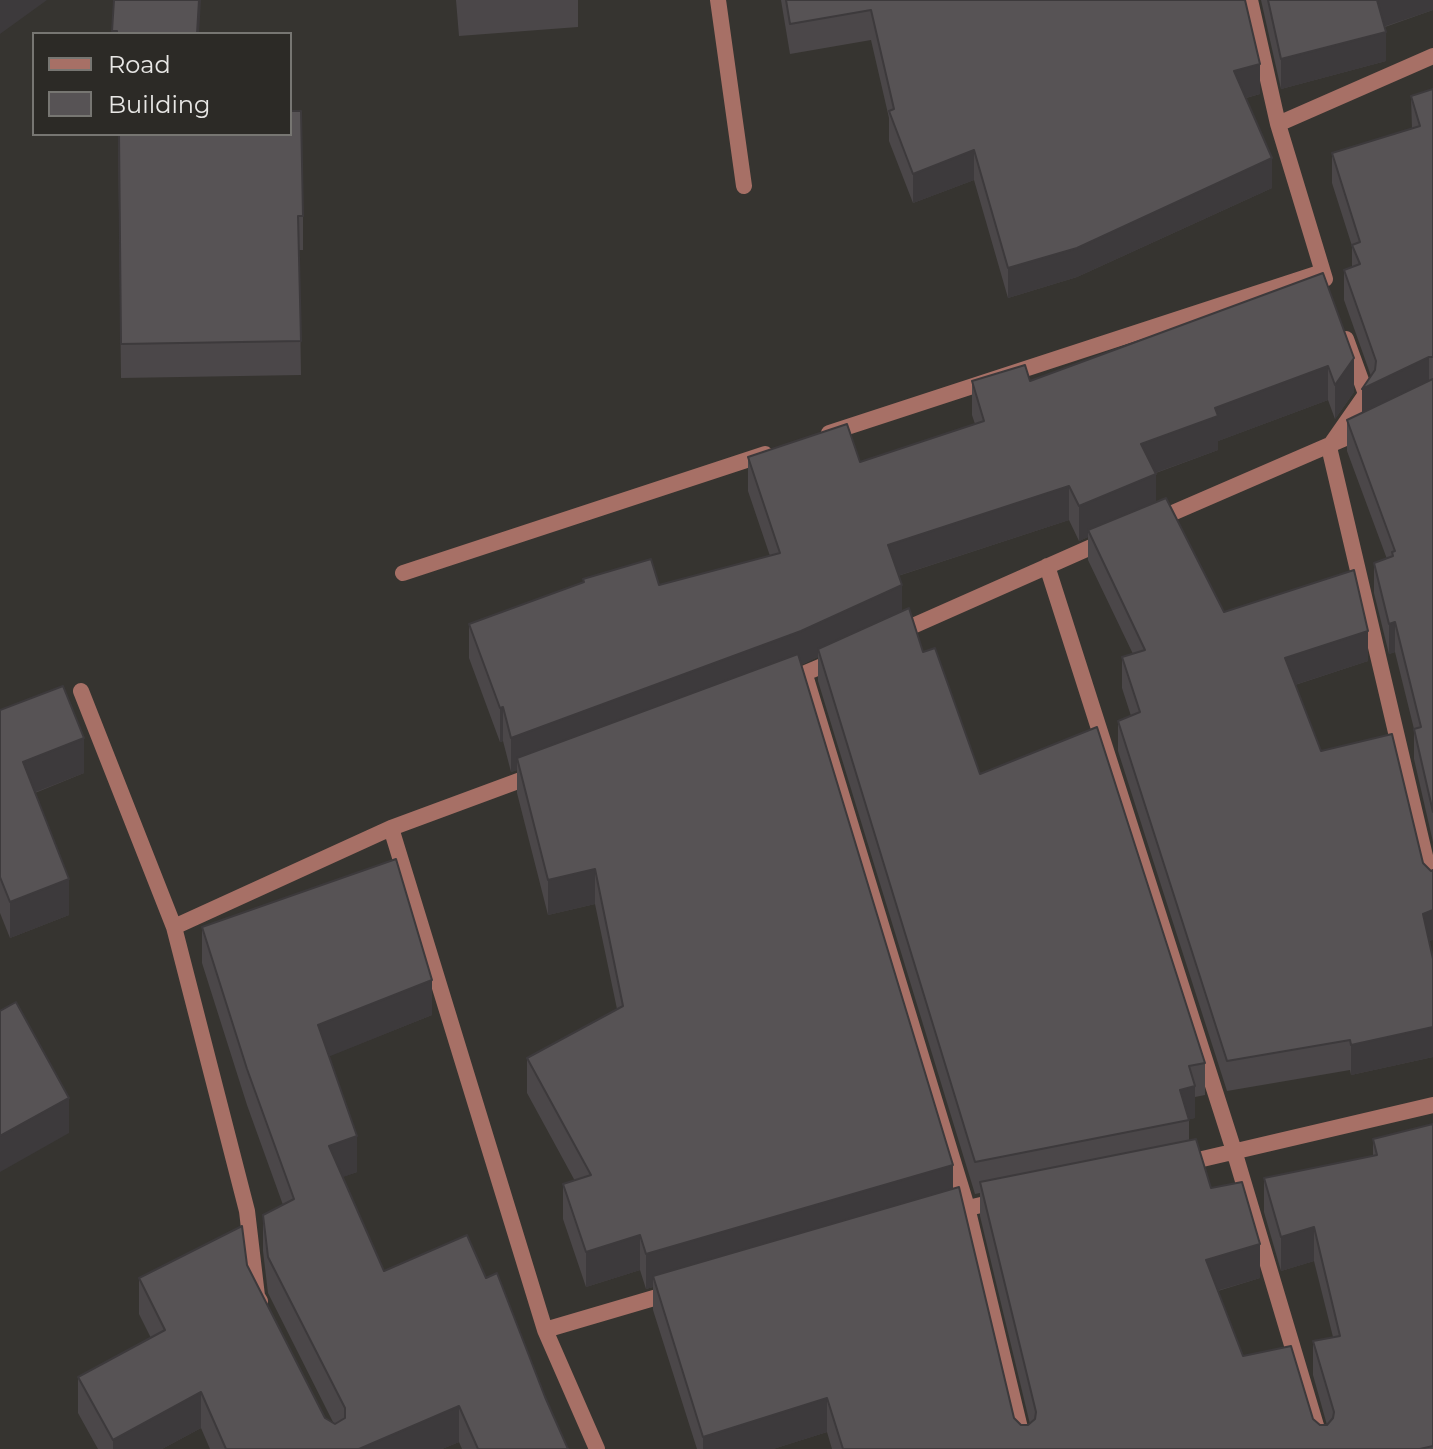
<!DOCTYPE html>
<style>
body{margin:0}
#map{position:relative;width:1433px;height:1449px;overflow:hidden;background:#363430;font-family:Montserrat,sans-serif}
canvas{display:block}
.legend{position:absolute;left:32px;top:32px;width:260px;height:104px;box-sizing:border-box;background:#2c2a26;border:2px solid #777672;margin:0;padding:10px 14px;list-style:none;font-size:24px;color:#e8e7e5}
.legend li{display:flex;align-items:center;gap:16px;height:40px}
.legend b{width:40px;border:2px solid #777672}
</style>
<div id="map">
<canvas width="1433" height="1449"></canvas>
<ul class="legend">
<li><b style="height:10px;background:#a77066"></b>Road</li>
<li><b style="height:22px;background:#575355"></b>Building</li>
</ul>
</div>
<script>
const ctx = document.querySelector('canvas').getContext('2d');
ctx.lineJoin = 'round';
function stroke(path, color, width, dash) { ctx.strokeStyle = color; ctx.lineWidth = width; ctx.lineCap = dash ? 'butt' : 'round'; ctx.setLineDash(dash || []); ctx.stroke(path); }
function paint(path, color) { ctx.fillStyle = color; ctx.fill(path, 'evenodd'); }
stroke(new Path2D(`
 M718,0L744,186
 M1250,0L1278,124L1325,279
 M1278,124L1433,56
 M1346,339L1366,394L1329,447L1433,890
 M829,433L1322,272
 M1154,521L1364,430
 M1047,566L1235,1154L1323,1449
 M403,573L765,454
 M897,633L1107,540
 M805,675L967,1207L1025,1449
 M784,682L836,660
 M81,691L174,927L247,1211L257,1296L260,1301
 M391,828L545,1330L597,1449
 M174,927L391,828L537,774
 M1181,1164L1433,1105
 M943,1214L1002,1200
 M545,1330L671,1293`), '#a77066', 16);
paint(new Path2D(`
 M456,0H578V27L459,36Z
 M781,0H1245L1260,94L1246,98L1272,188L1077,277L1008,298L974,180L913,203L889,141V118L871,40L790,54Z
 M1261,0H1433V10L1385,27L1386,61L1281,89Z
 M1433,89V842L1414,759V729L1395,652L1389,654L1374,593V563L1387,559L1347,451V420L1362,413L1371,376L1344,300V270L1352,267V246L1332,183V153L1412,129L1411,96Z
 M118,134L303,216V250H299L301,375L121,378Z
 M1323,273L1354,392L1335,419L1328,400L1218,441V450L1156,473V502L1224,612L1368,661L1295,685L1321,751L1429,942L1433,959V1057L1351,1075L1350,1070L1227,1091L1118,751V721L1131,716L1122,688V657L1133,654L1088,560V537L1079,541L1069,520L898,576L902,611L923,652L980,774L1205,1063V1095L1195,1097V1118L1189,1119V1140L1211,1188L1260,1278L1218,1291L1243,1356L1320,1425H1327L1313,1375V1341L1333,1337L1314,1261L1281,1271L1264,1212V1178L1373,1156V1139L1433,1124V1449H832L827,1432L773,1449H697L653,1310V1287L646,1289L640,1270L586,1287L563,1219V1184L575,1181L527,1093V1058L617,1009L595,904L548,915L517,793V770L511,772L503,741L500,742L469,658V624L583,583V579L659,585L770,556L748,491V457L860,462L975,424L972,415V381H1030ZM818,657V681L975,1194L980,1193V1216L1030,1424L1028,1425H1021L1014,1418L953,1188L801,665Z
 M0,710L84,773L35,793L69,915L10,938L0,913Z
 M202,927L432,1015L329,1056L357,1172L342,1177L384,1271L486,1278L545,1397L568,1449H462L459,1442L442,1449H210L201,1428L162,1449H98L78,1413V1377L151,1338L139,1314V1278L247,1265L325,1418L334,1424L268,1293L263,1251V1215L283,1205L247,1105L202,963Z`), '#4b4749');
paint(new Path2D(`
 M0,0H47L0,34Z
 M199,0H201L199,34H197Z
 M1377,0H1433V10L1377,29Z
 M1386,32V61L1281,89V59Z
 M1260,64V94L1234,101V71Z
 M974,150V180L913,203V174Z
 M1272,158V188L1077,277L1008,298V268Z
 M1429,357V387L1362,419V389Z
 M1354,358V392L1335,419V385Z
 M1328,366V400L1218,441V450L1141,478V444L1215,408Z
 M1156,474V508L1088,530V537L1079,541V506Z
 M1069,486V520L888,579V545Z
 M902,585V619L818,649V657L801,665L517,758V770L511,772V738Z
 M1395,622V652L1389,654V624Z
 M1368,631V661L1285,688V658Z
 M503,707V741L500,742V708Z
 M84,738V773L23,797V762Z
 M595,869V904L548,915V880Z
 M69,879V915L10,938V902Z
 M1433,910V940L1423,944V914Z
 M432,980V1015L318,1061V1025Z
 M1433,1027V1057L1351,1075V1045Z
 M1195,1086V1118L1180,1121V1090Z
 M69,1098V1133L0,1172V1136Z
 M357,1136V1172L329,1182V1146Z
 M953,1165V1200L653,1276V1287L646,1289V1254Z
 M1314,1227V1261L1281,1271V1237Z
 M640,1235V1270L586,1287V1252Z
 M1260,1244V1278L1206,1294V1260Z
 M201,1392V1428L162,1449H113V1440Z
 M827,1398V1432L773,1449H703V1437Z
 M459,1406V1442L442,1449H359Z`), '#3d3a3c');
const building = new Path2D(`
 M114,0H199L197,34H117V31H112Z
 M786,0H1245L1260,64L1234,71L1272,158L1077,248L1008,268L974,150L913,174L889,111L894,109L871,10L790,24Z
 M1268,0H1377L1386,32L1281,59Z
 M1433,89V357H1429L1362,389L1375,370L1376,361L1344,270L1360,264L1352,245L1360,242L1332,153L1420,126L1411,96Z
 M290,111H301L303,216H298L301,341L121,344L119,134H290Z
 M1323,273L1354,358L1335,385L1328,366L1215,408L1218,416L1141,444L1156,474L1079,506L1069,486L888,545L902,585L801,631L511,738L503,707L500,708L469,624L584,582L583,579L651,559L659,585L780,553L748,457L847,424L860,462L984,421L972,381L1025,365L1030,381Z
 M1433,379V812L1414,729L1421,727L1395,622L1389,624L1374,563L1393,556L1392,552L1395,551L1347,420Z
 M1166,498L1224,612L1354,570L1368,631L1285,658L1321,751L1392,734L1423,863L1431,871L1433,870V910L1423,914L1433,959V1027L1351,1045L1350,1040L1227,1061L1118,721L1140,712L1122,657L1145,650L1088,530Z
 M909,608L923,652L935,648L980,774L1097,727L1205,1063L1189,1066L1195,1086L1180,1090L1189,1120L975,1162L818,649Z
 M798,654L953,1165L646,1254L640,1235L586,1252L563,1184L591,1175L527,1058L623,1006L595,869L548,880L517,758Z
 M63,686L84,738L23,762L69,879L10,902L0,877V710Z
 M396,859L432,980L318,1025L357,1136L329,1146L384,1271L467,1235L486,1278L497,1273L545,1397L568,1449H478L459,1406L359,1449H226L201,1392L113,1440L78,1377L165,1330L139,1278L242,1226L247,1265L325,1418L335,1424L345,1418V1408L268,1257L263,1215L294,1199L247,1069L202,927Z
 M16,1002L69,1098L0,1136V1011Z
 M1433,1124V1446L1420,1449H843L827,1398L703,1437L653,1276L959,1187L1014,1418L1021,1425H1028L1035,1419L1036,1412L980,1182L1196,1139L1211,1188L1242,1182L1260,1244L1206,1260L1243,1356L1291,1346L1313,1419L1320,1425H1327L1333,1418L1334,1412L1313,1341L1340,1336L1314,1227L1281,1237L1264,1178L1377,1155L1373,1139Z`);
paint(building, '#575355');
stroke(building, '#3d3a3c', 2);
</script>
